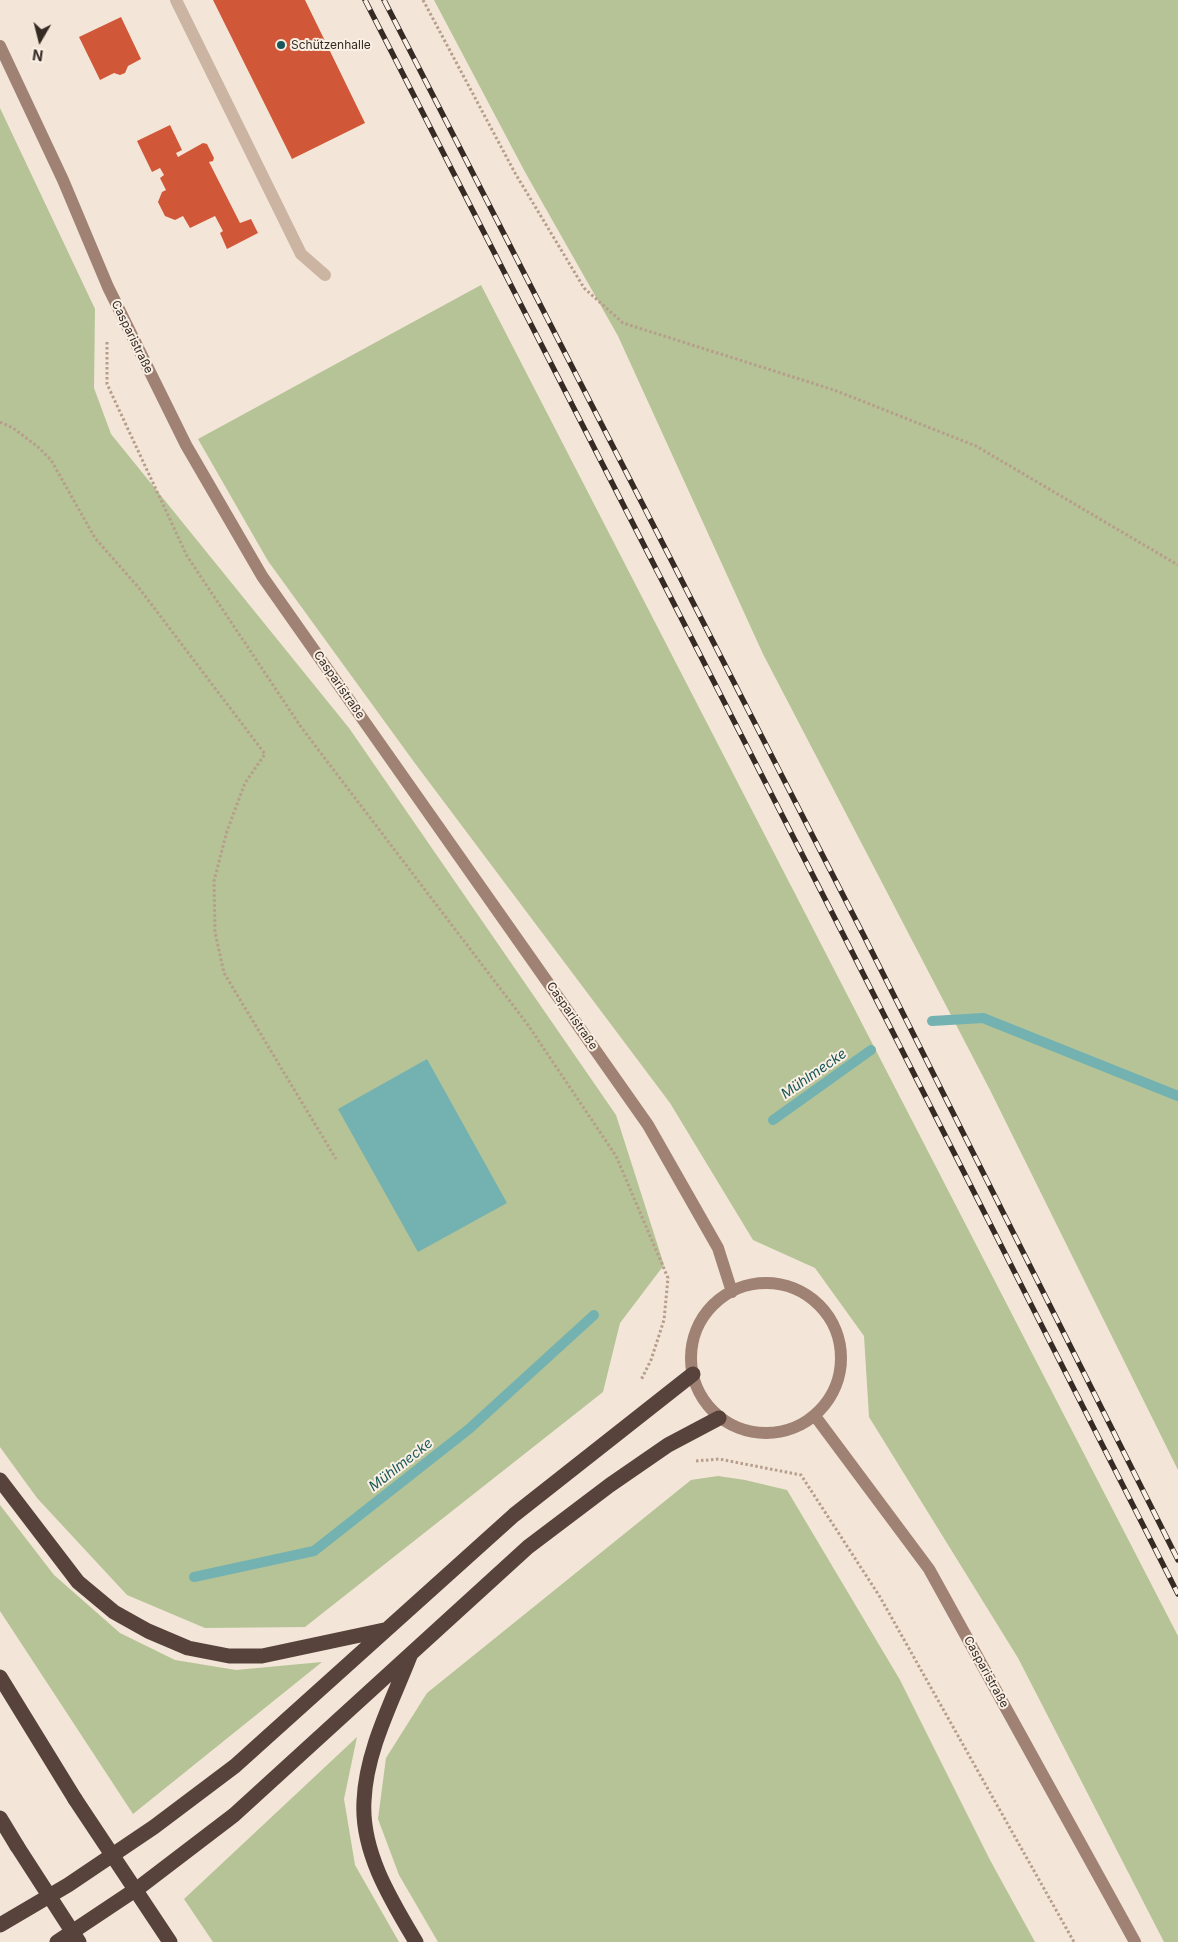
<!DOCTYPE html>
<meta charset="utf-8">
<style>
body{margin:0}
#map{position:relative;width:1178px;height:1942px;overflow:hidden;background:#f3e5d7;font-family:Inter,sans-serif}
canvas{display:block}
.north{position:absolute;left:15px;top:15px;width:50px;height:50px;-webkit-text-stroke:4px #faefe3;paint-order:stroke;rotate:188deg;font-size:14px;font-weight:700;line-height:20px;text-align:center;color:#362a25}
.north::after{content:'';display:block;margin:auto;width:18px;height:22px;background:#362a25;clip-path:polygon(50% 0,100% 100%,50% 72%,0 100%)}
</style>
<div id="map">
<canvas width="1178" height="1942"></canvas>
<div class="north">N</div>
</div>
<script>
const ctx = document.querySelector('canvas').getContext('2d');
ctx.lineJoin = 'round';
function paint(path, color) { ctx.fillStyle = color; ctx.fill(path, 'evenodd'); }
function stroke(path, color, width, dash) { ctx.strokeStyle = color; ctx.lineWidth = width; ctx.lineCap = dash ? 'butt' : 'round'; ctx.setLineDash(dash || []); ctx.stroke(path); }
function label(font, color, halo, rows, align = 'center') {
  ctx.font = font + ' Inter,sans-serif'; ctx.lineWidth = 4; ctx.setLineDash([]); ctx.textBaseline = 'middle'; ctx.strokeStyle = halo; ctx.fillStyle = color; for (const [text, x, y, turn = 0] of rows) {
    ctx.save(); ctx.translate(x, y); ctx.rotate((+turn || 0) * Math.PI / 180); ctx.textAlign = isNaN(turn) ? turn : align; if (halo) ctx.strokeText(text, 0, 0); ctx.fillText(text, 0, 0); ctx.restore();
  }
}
paint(new Path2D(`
 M434,0H1178V1470L990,1090L763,654L618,336L525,172Z
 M0,108L95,309L94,388L111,434L349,728L616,1115L664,1265L620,1323L603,1392L305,1627L205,1628L127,1595L37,1498L0,1447Z
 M481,285L1178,1636V1942H1164L1018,1658L869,1417L864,1336L815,1268L753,1240L670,1103L414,762L268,561L198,439Z
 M718,1476L745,1480L787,1490L900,1680L990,1860L1035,1942H438L399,1875L378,1819L386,1758L427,1693L691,1480Z
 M0,1505L54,1575L120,1633L175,1660L236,1670L322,1662L133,1814L0,1611Z
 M357,1737L344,1799L355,1865L399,1942H213L184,1899Z`), '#b5c396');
paint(new Path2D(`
 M427,1059L507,1203L418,1252L338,1109Z`), '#74b2b2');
stroke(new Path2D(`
 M932,1021L983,1018L1178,1096
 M773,1120L871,1050
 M194,1577L314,1551L469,1429L594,1315`), '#74b2b2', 10);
paint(new Path2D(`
 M213,0H305L365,123L292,159Z
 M121,17L141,59L128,66L125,73L120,75L114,73L100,80L79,37Z
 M170,125L182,150L176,153L178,157L203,143L207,144L214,158L213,161L209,162L240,223L251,219L258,233L227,249L220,233L223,231L215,216L190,228L183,216L175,220L165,216L158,202L162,192L166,190L160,178L164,175L160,168L152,172L137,141Z`), '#d05738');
stroke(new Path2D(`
 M423,0L515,173L584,288L623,323L834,390L976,446L1178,565
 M107,342V384L187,556L301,727L528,1025L616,1156L668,1278L664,1320L651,1360L641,1380
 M0,422L13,428L38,447L51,460L95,538L139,588L265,754L245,783L227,831L214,881L215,932L224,973L336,1159
 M696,1461L719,1459L801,1475L880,1597L1074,1942`), '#b79d8c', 3, [2.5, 2.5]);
stroke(new Path2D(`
 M176,0L301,254L325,275`), '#ccb4a2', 12);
stroke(new Path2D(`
 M0,46L63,180L108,287L186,445L262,576L648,1125L718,1248L732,1292
 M691 1358a75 75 0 1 1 150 0a75 75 0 1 1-150 0Z
 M815,1416L929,1569L1135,1942`), '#9f8273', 12);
stroke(new Path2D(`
 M0,1480L78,1582L114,1612L148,1631L188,1648L229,1656H262L384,1630
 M410,1656C392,1702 366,1751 364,1801C361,1852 391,1900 416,1942
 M0,1677L75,1799
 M0,1818L17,1846
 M0,1925L68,1885L154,1827L235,1766L514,1515L693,1374
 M57,1942L141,1886L234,1815L528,1547L610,1485L668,1445L719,1418`), '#57433b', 15);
const rail = new Path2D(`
 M365,0L848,944L1178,1594
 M384,0L864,936L1178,1560`);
stroke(rail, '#362a25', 5.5);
stroke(rail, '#faefe3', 4, [11]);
stroke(new Path2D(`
 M75,1799L170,1942
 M17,1846L79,1942`), '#57433b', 15);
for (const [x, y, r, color] of [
 [281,45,5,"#18585a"]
]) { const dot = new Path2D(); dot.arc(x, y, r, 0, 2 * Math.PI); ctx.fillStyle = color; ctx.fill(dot); stroke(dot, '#faefe3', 2); }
label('12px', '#362a25', '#faefe3', [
 ["Schützenhalle",291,45]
], 'left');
label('12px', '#362a25', '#faefe3', [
 ["Casparistraße",132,337,64],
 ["Casparistraße",339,685,55],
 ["Casparistraße",572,1016,55],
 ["Casparistraße",986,1672,61]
]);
label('italic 14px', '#18585a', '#faefe3', [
 ["Mühlmecke",814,1074,-35],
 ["Mühlmecke",401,1465,-38]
]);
</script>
